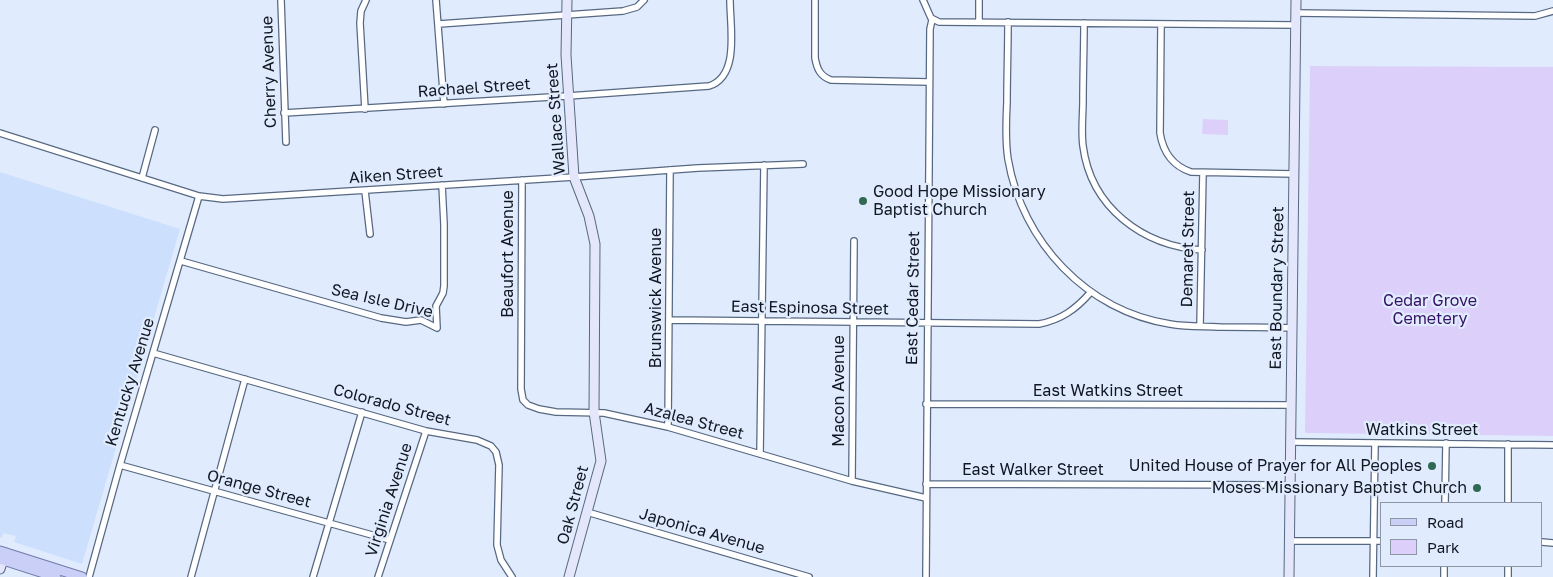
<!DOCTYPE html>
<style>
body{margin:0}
#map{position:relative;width:1553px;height:577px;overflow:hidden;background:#e0ecfe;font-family:"Golos Text",sans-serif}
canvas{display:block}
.legend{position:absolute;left:1380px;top:502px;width:162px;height:65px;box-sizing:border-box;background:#e0ecfe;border:1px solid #8d97a6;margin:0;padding:6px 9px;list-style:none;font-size:15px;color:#111722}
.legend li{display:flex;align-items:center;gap:10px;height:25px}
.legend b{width:25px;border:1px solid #8d97a6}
</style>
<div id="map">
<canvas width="1553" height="577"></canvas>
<ul class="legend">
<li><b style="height:6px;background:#cacff7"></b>Road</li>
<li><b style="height:14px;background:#dcd0fb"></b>Park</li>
</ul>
</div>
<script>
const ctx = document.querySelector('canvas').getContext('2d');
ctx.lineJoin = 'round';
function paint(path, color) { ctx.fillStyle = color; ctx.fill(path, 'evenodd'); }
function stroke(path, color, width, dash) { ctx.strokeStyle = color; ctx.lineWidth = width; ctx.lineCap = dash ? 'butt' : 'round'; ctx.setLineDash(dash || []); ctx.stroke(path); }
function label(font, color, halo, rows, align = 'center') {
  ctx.font = font + ' "Golos Text",sans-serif'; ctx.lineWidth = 4.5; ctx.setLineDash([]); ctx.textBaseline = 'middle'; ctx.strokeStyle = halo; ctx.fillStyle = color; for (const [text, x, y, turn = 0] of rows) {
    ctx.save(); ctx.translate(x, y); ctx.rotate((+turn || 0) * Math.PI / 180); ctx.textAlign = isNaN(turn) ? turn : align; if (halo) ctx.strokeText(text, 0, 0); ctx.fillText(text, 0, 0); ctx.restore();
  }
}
paint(new Path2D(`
 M0,172L180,229L82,564L14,542L16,536L3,533L2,538L0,537Z`), '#ccdffd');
paint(new Path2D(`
 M1310,66L1553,67V436L1305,433Z
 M1203,119L1228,120V135L1202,134Z`), '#dcd0fb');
const street = new Path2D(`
 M281,0L286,142
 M436,0L444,104
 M815,0V58C817,69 820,76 831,80L929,82
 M923,0L931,18L939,22L1296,25
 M979,0V22
 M1296,13L1535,16L1553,11
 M1008,22C1008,49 1007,76 1007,102C1006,121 1005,140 1008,159C1022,242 1087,311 1170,324C1187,327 1204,326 1220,327C1244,327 1268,327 1292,328
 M1084,23C1084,49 1083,74 1083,100C1083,115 1081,131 1083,146C1091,208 1143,246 1202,250
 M439,24L623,11L637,7L644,0
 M1161,24L1160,133C1163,152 1173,166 1191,172L1294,174
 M365,109L360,23L361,11L366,0
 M284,113L568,96L709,86C740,76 730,27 730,0
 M0,133L199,196L223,199L574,177L698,168L803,164
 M142,178L155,130
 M522,180L521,389L523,400L528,405L539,409L556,412L604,413L668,427L852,481L926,498
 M365,191L370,234
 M181,261L381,318L406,322L421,320L437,328L436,306L443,293L444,286V224L442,185
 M670,320L1039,324C1061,320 1076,309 1090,293
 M1200,326L1203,173
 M153,353L426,431L477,440L491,446L496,452L499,465L497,545L501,560L512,577
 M926,404L1291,405
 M668,427L670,170
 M1291,442L1553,445
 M1508,444V503
 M760,454L764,165
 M120,465L390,540
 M852,481L854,241
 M926,484L1290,485
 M1445,503L1446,443
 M587,512L809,577
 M1290,541H1382
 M1542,542L1553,543
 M89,577L120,465L199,196
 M191,577L245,379
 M313,577L362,412
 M378,577L426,431
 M926,577L930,29L932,20
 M1373,577L1375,443
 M1444,577V566
 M1508,577V566`);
const secondary = new Path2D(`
 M567,0L566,55L574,177L589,216L595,244L594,412L601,461L569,577
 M0,569L5,553
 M1289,577L1296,0`);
const primary = new Path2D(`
 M0,551L82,577
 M0,559L56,577`);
stroke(street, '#576882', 8);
stroke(secondary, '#576882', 11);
stroke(primary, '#727aa9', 11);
stroke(street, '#fff', 5.5);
stroke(secondary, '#e4e7fb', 9);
stroke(primary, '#cacff7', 9);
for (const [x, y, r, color] of [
 [863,201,5,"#316a52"],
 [1432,466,5,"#316a52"],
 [1477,488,5,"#316a52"]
]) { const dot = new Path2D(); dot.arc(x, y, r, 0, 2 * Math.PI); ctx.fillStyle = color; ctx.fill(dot); stroke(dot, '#e0ecfe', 2); }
label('16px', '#111722', '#e0ecfe', [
 ["Cherry Avenue",269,72,-92],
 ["Rachael Street",474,88,-4],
 ["Wallace Street",556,119,-94],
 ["Aiken Street",396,175,-4],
 ["Demaret Street",1188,249,-89],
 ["Beaufort Avenue",508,254,-90],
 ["East Boundary Street",1277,288,-89],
 ["Brunswick Avenue",656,298,-90],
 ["East Cedar Street",913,298,-89],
 ["Sea Isle Drive",382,301,13],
 ["East Espinosa Street",810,308,1],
 ["Kentucky Avenue",130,382,-73],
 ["Macon Avenue",839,391,-90],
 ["East Watkins Street",1108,391],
 ["Colorado Street",392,405,15],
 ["Azalea Street",694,421,15],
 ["Watkins Street",1422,430],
 ["East Walker Street",1033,470],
 ["Orange Street",259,489,15],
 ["Virginia Avenue",389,500,-72],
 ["Oak Street",573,505,-75],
 ["Japonica Avenue",702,531,16]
]);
label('16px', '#111722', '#e0ecfe', [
 ["Good Hope Missionary",873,192,"left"],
 ["Baptist Church",873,210,"left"],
 ["United House of Prayer for All Peoples",1422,466],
 ["Moses Missionary Baptist Church",1467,488]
], 'right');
label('16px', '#361065', '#e0ecfe', [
 ["Cedar Grove",1430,301],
 ["Cemetery",1430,319]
]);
</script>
